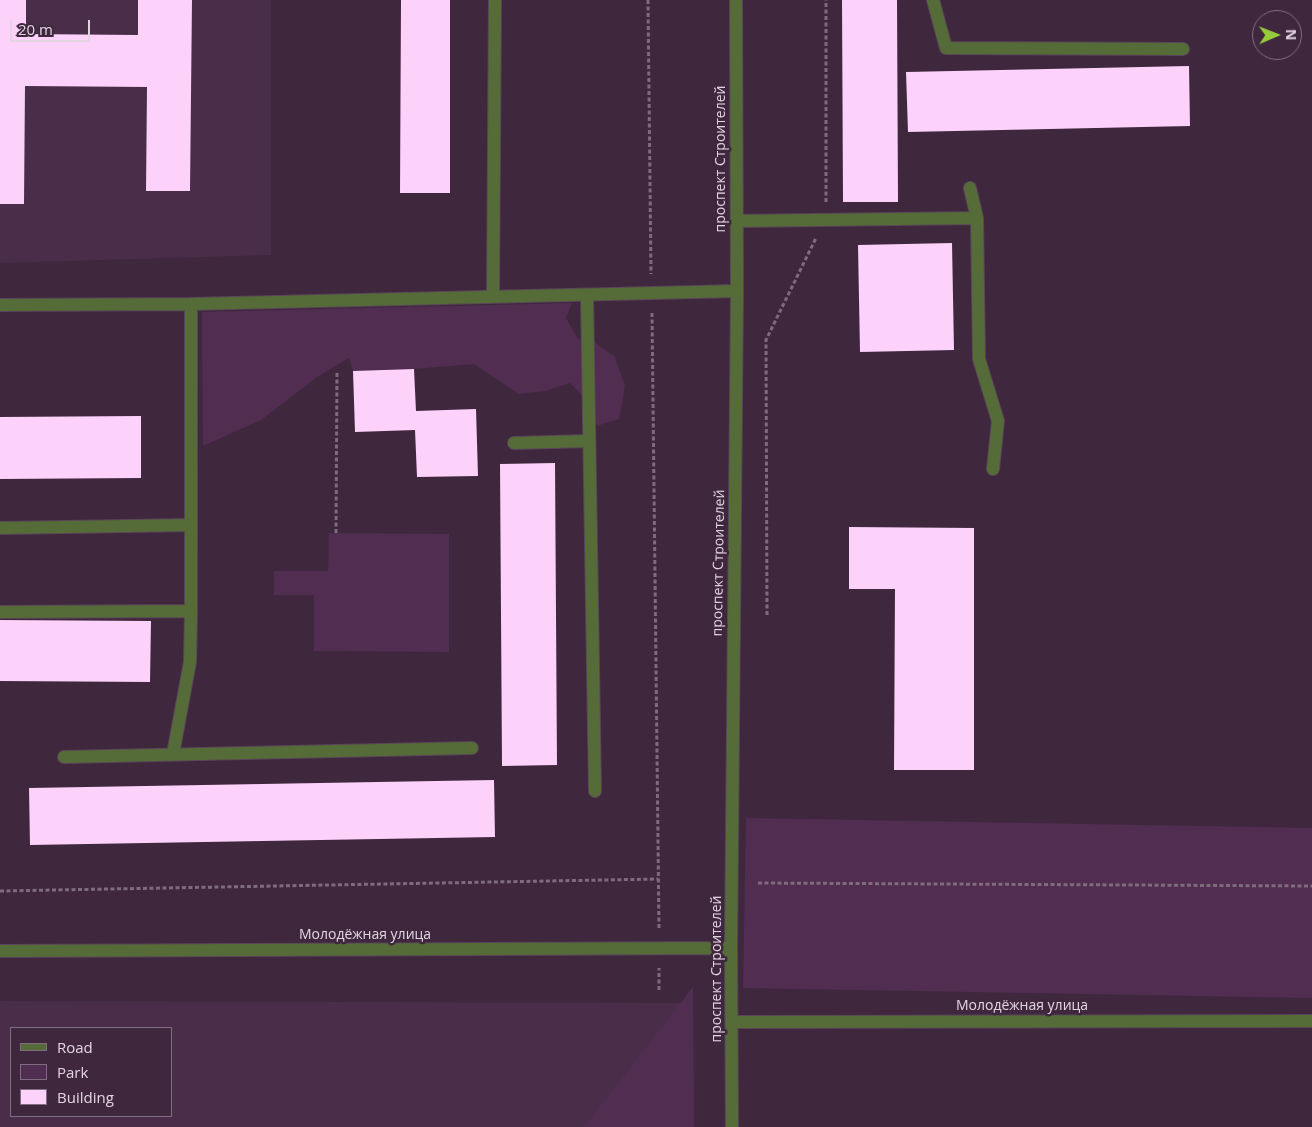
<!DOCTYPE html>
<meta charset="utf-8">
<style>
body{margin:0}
#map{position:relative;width:1312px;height:1127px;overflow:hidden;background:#3f283e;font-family:"Open Sans",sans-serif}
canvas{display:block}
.legend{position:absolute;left:10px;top:1027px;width:162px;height:90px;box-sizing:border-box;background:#3f283e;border:1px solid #816d80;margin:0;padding:6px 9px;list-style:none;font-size:15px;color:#e3d4e2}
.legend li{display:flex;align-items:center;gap:10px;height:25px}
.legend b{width:25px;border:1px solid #816d80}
.north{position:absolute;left:1252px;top:10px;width:50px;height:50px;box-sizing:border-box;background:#3f283e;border:1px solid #816d80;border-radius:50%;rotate:89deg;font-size:14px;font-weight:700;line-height:20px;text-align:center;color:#e3d4e2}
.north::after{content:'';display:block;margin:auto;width:18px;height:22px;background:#95cc3b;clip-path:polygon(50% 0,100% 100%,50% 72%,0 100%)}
.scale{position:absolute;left:10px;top:20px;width:80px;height:22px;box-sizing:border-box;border:2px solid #e3d4e2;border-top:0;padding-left:6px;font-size:15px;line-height:18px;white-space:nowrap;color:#e3d4e2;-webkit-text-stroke:4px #3f283e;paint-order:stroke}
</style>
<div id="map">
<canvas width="1312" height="1127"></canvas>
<ul class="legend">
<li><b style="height:6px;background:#566c38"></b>Road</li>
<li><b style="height:14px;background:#512d51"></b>Park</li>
<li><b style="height:14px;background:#fcd1fa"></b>Building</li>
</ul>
<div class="north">N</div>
<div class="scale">20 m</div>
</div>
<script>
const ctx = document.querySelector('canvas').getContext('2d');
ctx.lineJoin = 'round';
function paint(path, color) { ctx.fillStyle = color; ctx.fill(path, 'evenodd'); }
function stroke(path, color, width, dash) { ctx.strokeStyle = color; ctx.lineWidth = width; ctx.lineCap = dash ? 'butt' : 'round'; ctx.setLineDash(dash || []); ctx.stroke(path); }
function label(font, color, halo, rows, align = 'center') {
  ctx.font = font + ' "Open Sans",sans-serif'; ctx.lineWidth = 5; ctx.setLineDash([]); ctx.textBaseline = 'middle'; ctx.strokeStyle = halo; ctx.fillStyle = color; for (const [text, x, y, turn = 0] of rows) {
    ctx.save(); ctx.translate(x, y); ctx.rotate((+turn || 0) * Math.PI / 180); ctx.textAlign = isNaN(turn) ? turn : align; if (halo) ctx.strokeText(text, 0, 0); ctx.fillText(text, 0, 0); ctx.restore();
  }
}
paint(new Path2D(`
 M0,0H271V255L0,263Z
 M0,1001L690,1003V1127H0ZM11,1028H171V1116H11Z`), '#492d49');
paint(new Path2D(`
 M572,303L566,318L578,339L593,341L615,357L625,386L619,419L597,426L589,402L570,383L545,391L519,394L474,364L414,369L353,371L349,358L317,377L261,420L203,446L202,312Z
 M329,533L449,534V652L314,651V595H274V571H328Z
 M746,818L1312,828V998L743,988Z
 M693,987L694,1127H584Z`), '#512d51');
paint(new Path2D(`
 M0,0H26V34L138,35V0H192L190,191H146L147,87L25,86L24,204H0Z
 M401,0H450V193H400Z
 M842,0H897L898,202H843Z
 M1189,66L1190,126L908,132L906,72Z
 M952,243L954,350L860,352L858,245Z
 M414,369L416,411L476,409L478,476L417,477L415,430L355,432L353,371Z
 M141,416V478L0,479V417Z
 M555,463L557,765L502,766L500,464Z
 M849,527L974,528V770H894L895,589H849Z
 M0,620L151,621L150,682L0,681Z
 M494,780L495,837L30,845L29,788Z`), '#fcd1fa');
const minor = new Path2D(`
 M933,0L946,48L1183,49
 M970,188L977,218
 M736,221L977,218L979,359L998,421L993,469
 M587,295L595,791
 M493,297L495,0
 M0,305L191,304
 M514,443L589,441
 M0,528L191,525
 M0,612L191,611
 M173,754L190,662L191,611V304L737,291
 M64,757L472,748
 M0,951L731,948
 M732,1022L1312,1021
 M732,1127L731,948L737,291L736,0`);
stroke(minor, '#594458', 14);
stroke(new Path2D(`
 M648,0L651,274
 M826,202V0
 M652,313L659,929
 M336,533L337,371
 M767,615L766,340L816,238
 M758,883L1312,886
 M0,891L658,879
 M659,990V968`), '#7f6b7e', 3, [4, 2.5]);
stroke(minor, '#566c38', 12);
label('14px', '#e3d4e2', '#3f283e', [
 ["проспект Строителей",721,159,-90],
 ["проспект Строителей",719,563,-89],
 ["Молодёжная улица",365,935],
 ["проспект Строителей",717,969,-90],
 ["Молодёжная улица",1022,1006]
]);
</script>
